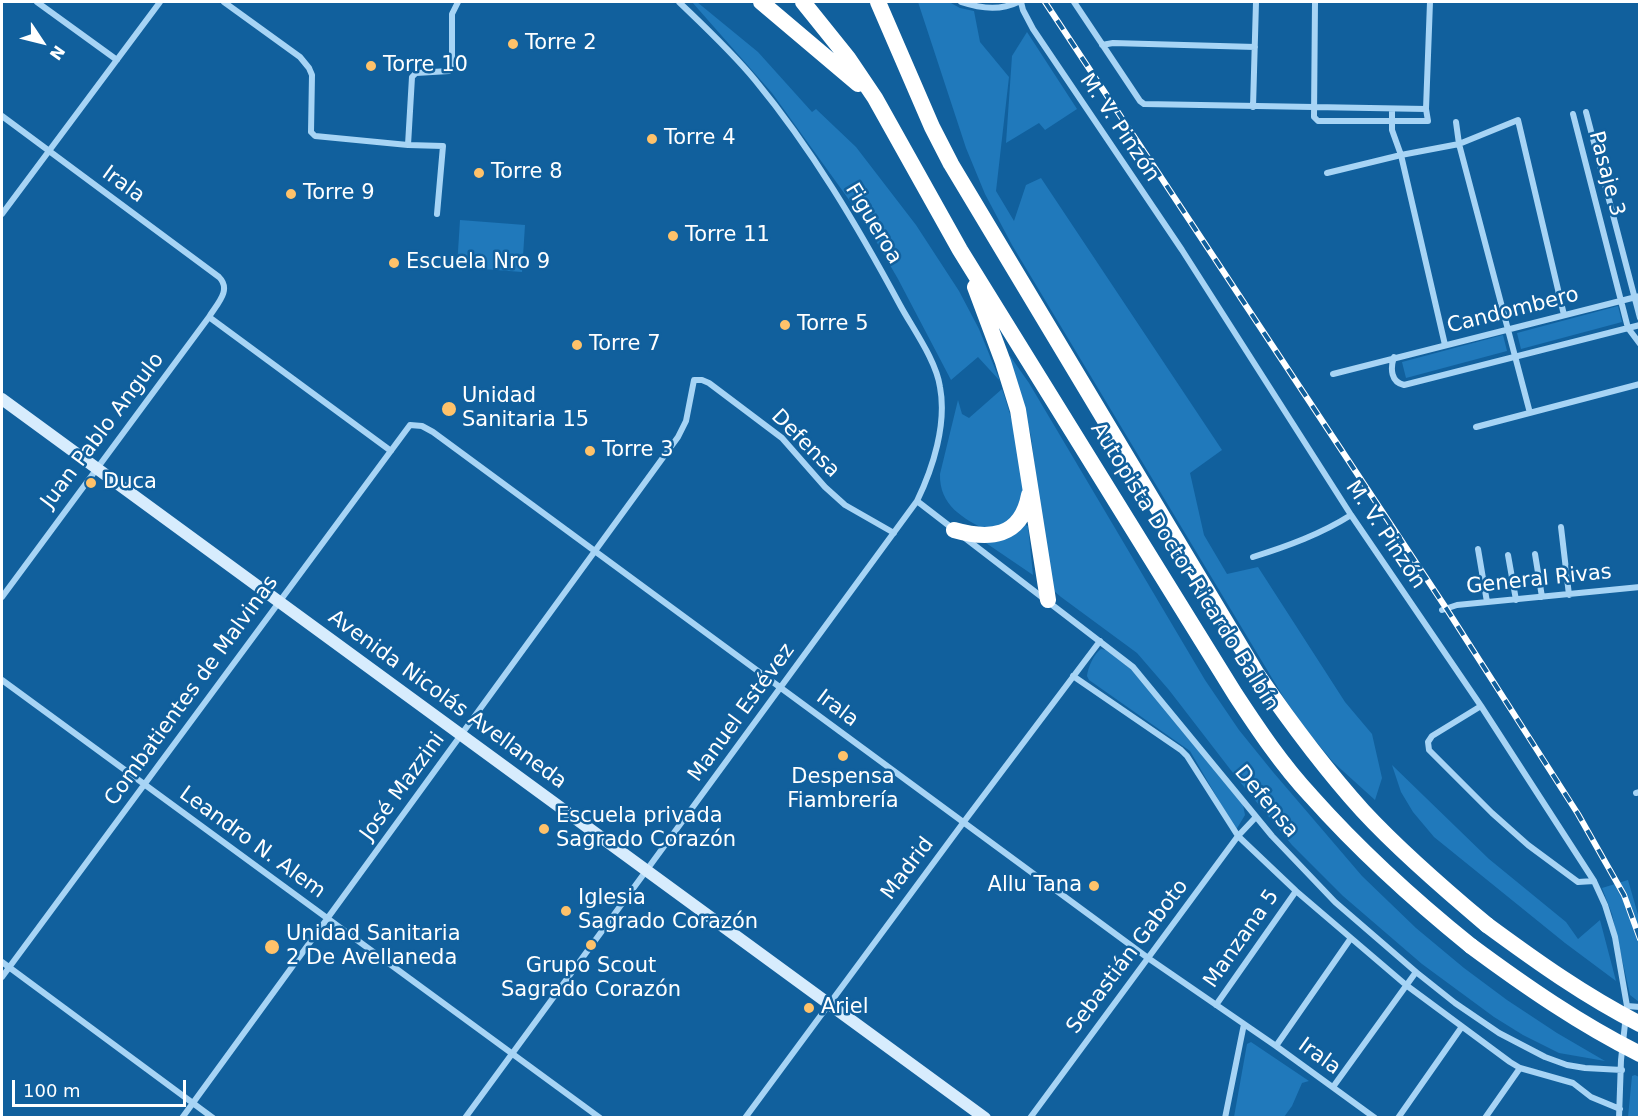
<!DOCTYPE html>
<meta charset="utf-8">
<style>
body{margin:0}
#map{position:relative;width:1641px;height:1119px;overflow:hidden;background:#11609d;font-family:"DejaVu Sans",sans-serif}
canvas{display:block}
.frame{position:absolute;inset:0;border:3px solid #fff;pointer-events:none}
.north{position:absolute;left:12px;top:12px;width:60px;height:60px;-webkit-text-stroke:4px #11609d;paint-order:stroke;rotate:125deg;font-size:16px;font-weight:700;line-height:24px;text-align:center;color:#fff}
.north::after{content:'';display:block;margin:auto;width:21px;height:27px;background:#fff;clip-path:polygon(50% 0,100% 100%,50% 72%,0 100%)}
.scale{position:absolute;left:12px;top:1080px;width:174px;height:27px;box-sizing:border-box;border:3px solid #fff;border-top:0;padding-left:8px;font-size:18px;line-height:21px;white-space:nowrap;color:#fff;-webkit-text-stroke:4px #11609d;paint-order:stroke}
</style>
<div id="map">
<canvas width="1641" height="1119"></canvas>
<div class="frame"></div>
<div class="north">N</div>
<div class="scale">100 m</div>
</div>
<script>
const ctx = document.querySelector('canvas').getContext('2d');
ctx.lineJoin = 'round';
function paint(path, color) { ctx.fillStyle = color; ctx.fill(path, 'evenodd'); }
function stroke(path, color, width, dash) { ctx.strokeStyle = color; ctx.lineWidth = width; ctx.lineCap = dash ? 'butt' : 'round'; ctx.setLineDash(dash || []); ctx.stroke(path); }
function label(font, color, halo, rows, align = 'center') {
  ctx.font = font + ' "DejaVu Sans",sans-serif'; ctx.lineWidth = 5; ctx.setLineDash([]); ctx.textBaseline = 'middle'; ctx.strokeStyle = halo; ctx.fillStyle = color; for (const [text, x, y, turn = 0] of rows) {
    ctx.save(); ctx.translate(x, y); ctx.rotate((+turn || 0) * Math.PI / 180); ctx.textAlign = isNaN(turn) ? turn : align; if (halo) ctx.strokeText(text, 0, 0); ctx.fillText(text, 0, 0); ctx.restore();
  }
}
paint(new Path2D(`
 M692,2H697L758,52L812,112L816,109L856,147L916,225L959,291L979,329L1000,381L978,357L951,380L898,279L865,222L772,93Z
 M918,2H949L960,8L974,11L980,42L1009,77L996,191L1014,221L1026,185L1041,178L1222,450L1190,473L1204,535L1227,574L1258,567L1345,702L1372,734L1382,778L1375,800L1333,762L1304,727L1284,698L1012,245L985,194L966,148Z
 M1027,32L1077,109L1045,130L1039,123L1006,143L1012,56Z
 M460,220L525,225L522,272L457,267Z
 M1618,306L1622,322L1521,349L1517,333Z
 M1503,335L1507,351L1406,378L1402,362Z
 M1010,356L1029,383L1205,680L1239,730L1273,772L1362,876L1416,928L1464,968L1507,1000L1557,1033L1605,1061L1559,1053L1523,1035L1494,1017L1422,964L1343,896L1292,845L1240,782L1169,690L1137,653L1061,597L1054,591L1047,573L1031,436L1020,396L1008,359Z
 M1002,389C1011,414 1035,493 1017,515C1012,522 997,526 989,531C963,519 939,505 940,474L958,400L962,414L969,418Z
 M1023,524L1028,526L1033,575L983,541Z
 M1101,649L1106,650L1130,668L1243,805L1245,815L1236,830L1190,751L1089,680L1087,676C1088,667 1094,654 1101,649Z
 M1392,765L1489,859L1566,922L1578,939L1600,920L1616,981L1565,943L1434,837L1413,812L1401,792Z
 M1628,880L1639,918V1002L1630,995L1612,914L1602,888Z
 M1251,1042L1309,1081L1302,1083L1292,1106L1284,1117H1234L1247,1044Z
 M1635,1075L1639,1077V1117H1628L1632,1076Z`), '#2079bb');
stroke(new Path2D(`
 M37,2L117,60
 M224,2L300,57L309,68L312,75L311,132L315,136L408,145L412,77L416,73L449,71L452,66V14L458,2
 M961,2C979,8 1000,11 1018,2
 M1021,2L1023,10L1033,29L1182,250L1351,515L1481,706L1594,881L1605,905L1615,937L1627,1006L1621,1060L1619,1118
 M1074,2L1140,101L1144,104L1426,109
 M1315,2L1314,117L1318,121H1428L1426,109L1430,2
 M1102,45L1113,43L1255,47
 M1253,107L1256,2
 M1392,109V130L1401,155L1445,345
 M1586,112L1640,318
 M1573,114L1628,328L1640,344
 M2,116L219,277C232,290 217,304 209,317L2,597
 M1456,122L1459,144L1530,413
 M408,145L443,146L437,214
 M1327,173L1401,155L1459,144L1518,120L1564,315
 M2,214L160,2
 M209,317L391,451
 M1394,357C1390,369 1391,382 1404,385L1640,325
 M1333,374L1640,296
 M1476,427L1640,384
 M917,501L952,528
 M1561,527L1569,595
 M965,538L1133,667L1272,836L1335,902L1416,972L1455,1003L1499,1033L1545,1057L1567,1065L1585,1068L1622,1070
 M1478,549L1487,602
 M1535,554L1542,597
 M1508,555L1516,600
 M1253,557C1288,546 1321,534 1351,515
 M1442,610L1457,605L1640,587
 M1073,676L1181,750L1187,756L1238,836L1296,891L1406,985L1510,1062L1520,1068L1573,1083L1591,1097L1620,1109
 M2,680L600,1118
 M1481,706L1432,736L1428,742L1429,750L1492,813L1528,845L1578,882L1594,881
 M1636,793L1640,792
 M2,962L213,1118
 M2,977L410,425L422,426L433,432L1148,958L1276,1046L1375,1118
 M1216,1005L1296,891
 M1627,1006L1640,1007
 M1276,1046L1351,938
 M1333,1087L1416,972
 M182,1118L678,437L686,421L694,380H702L709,383L782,438L825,487L845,505L894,533
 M465,1118L917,501C933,468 947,424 940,387C936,360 913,329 900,305C858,227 812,149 755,80C732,52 705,27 679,2
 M745,1118L963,823L1100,641
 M1030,1118L1238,836L1255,818
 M1225,1118L1244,1024
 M1398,1118L1461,1028
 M1485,1118L1520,1068`), '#a7d4f5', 6);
stroke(new Path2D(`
 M2,399L985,1118`), '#d7ecfd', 12);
stroke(new Path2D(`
 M761,2L858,84
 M803,2L848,58L875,98L960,250L1235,694C1258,729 1282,765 1311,796C1360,851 1414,900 1471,946
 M878,2L932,127L951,164L1257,674C1290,722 1324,768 1363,811C1401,852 1444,889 1487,925
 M975,287L1003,362L1018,410L1048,600
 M954,530C989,540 1021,538 1029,495`), '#fff', 16);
const rail = new Path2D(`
 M1045,2L1446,608L1578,814L1624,895L1640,939`);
stroke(rail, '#fff', 6);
stroke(rail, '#11609d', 4, [11]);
stroke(new Path2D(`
 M1487,925C1536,961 1585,996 1640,1024
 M1471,946C1525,986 1580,1024 1640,1054`), '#fff', 16);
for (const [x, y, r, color] of [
 [513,44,6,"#ffc26a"],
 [371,66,6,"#ffc26a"],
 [652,139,6,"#ffc26a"],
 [479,173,6,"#ffc26a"],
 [291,194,6,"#ffc26a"],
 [673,236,6,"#ffc26a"],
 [394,263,6,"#ffc26a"],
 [785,325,6,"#ffc26a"],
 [577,345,6,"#ffc26a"],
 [449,409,8,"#ffc26a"],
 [590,451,6,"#ffc26a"],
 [91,483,6,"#ffc26a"],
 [843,756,6,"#ffc26a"],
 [544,829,6,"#ffc26a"],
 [1094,886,6,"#ffc26a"],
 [566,911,6,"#ffc26a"],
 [591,945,6,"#ffc26a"],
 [272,947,8,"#ffc26a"],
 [809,1008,6,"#ffc26a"]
]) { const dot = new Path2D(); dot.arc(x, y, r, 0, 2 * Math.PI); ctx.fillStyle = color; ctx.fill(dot); stroke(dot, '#11609d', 2); }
label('21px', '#fff', '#11609d', [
 ["Torre 2",525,44],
 ["Torre 10",383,66],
 ["Torre 4",664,139],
 ["Torre 8",491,173],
 ["Torre 9",303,194],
 ["Torre 11",685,236],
 ["Escuela Nro 9",406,263],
 ["Torre 5",797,325],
 ["Torre 7",589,345],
 ["Unidad",462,397],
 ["Sanitaria 15",462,421],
 ["Torre 3",602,451],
 ["Duca",103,483],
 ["Despensa",843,778,"center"],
 ["Fiambrería",843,802,"center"],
 ["Escuela privada",556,817],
 ["Sagrado Corazón",556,841],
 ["Allu Tana",1082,886,"right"],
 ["Iglesia",578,899],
 ["Sagrado Corazón",578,923],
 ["Unidad Sanitaria",286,935],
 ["2 De Avellaneda",286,959],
 ["Grupo Scout",591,967,"center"],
 ["Sagrado Corazón",591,991,"center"],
 ["Ariel",821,1008]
], 'left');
label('21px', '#fff', '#11609d', [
 ["M. V. Pinzón",1119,128,56],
 ["Pasaje 3",1606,174,75],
 ["Irala",123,185,36],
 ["Figueroa",873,224,59],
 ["Candombero",1513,311,-14],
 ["Juan Pablo Angulo",103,431,-53],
 ["Defensa",805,444,45],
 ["M. V. Pinzón",1385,535,56],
 ["Autopista Doctor Ricardo Balbín",1184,567,58],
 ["General Rivas",1539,580,-6],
 ["Combatientes de Malvinas",192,691,-54],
 ["Avenida Nicolás Avellaneda",447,700,36],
 ["Irala",837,709,37],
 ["Manuel Estévez",742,713,-54],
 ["José Mazzini",403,787,-54],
 ["Defensa",1266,802,50],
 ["Leandro N. Alem",252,843,36],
 ["Madrid",908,869,-53],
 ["Manzana 5",1242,939,-55],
 ["Sebastián Gaboto",1128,957,-53],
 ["Irala",1319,1057,36]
]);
</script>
